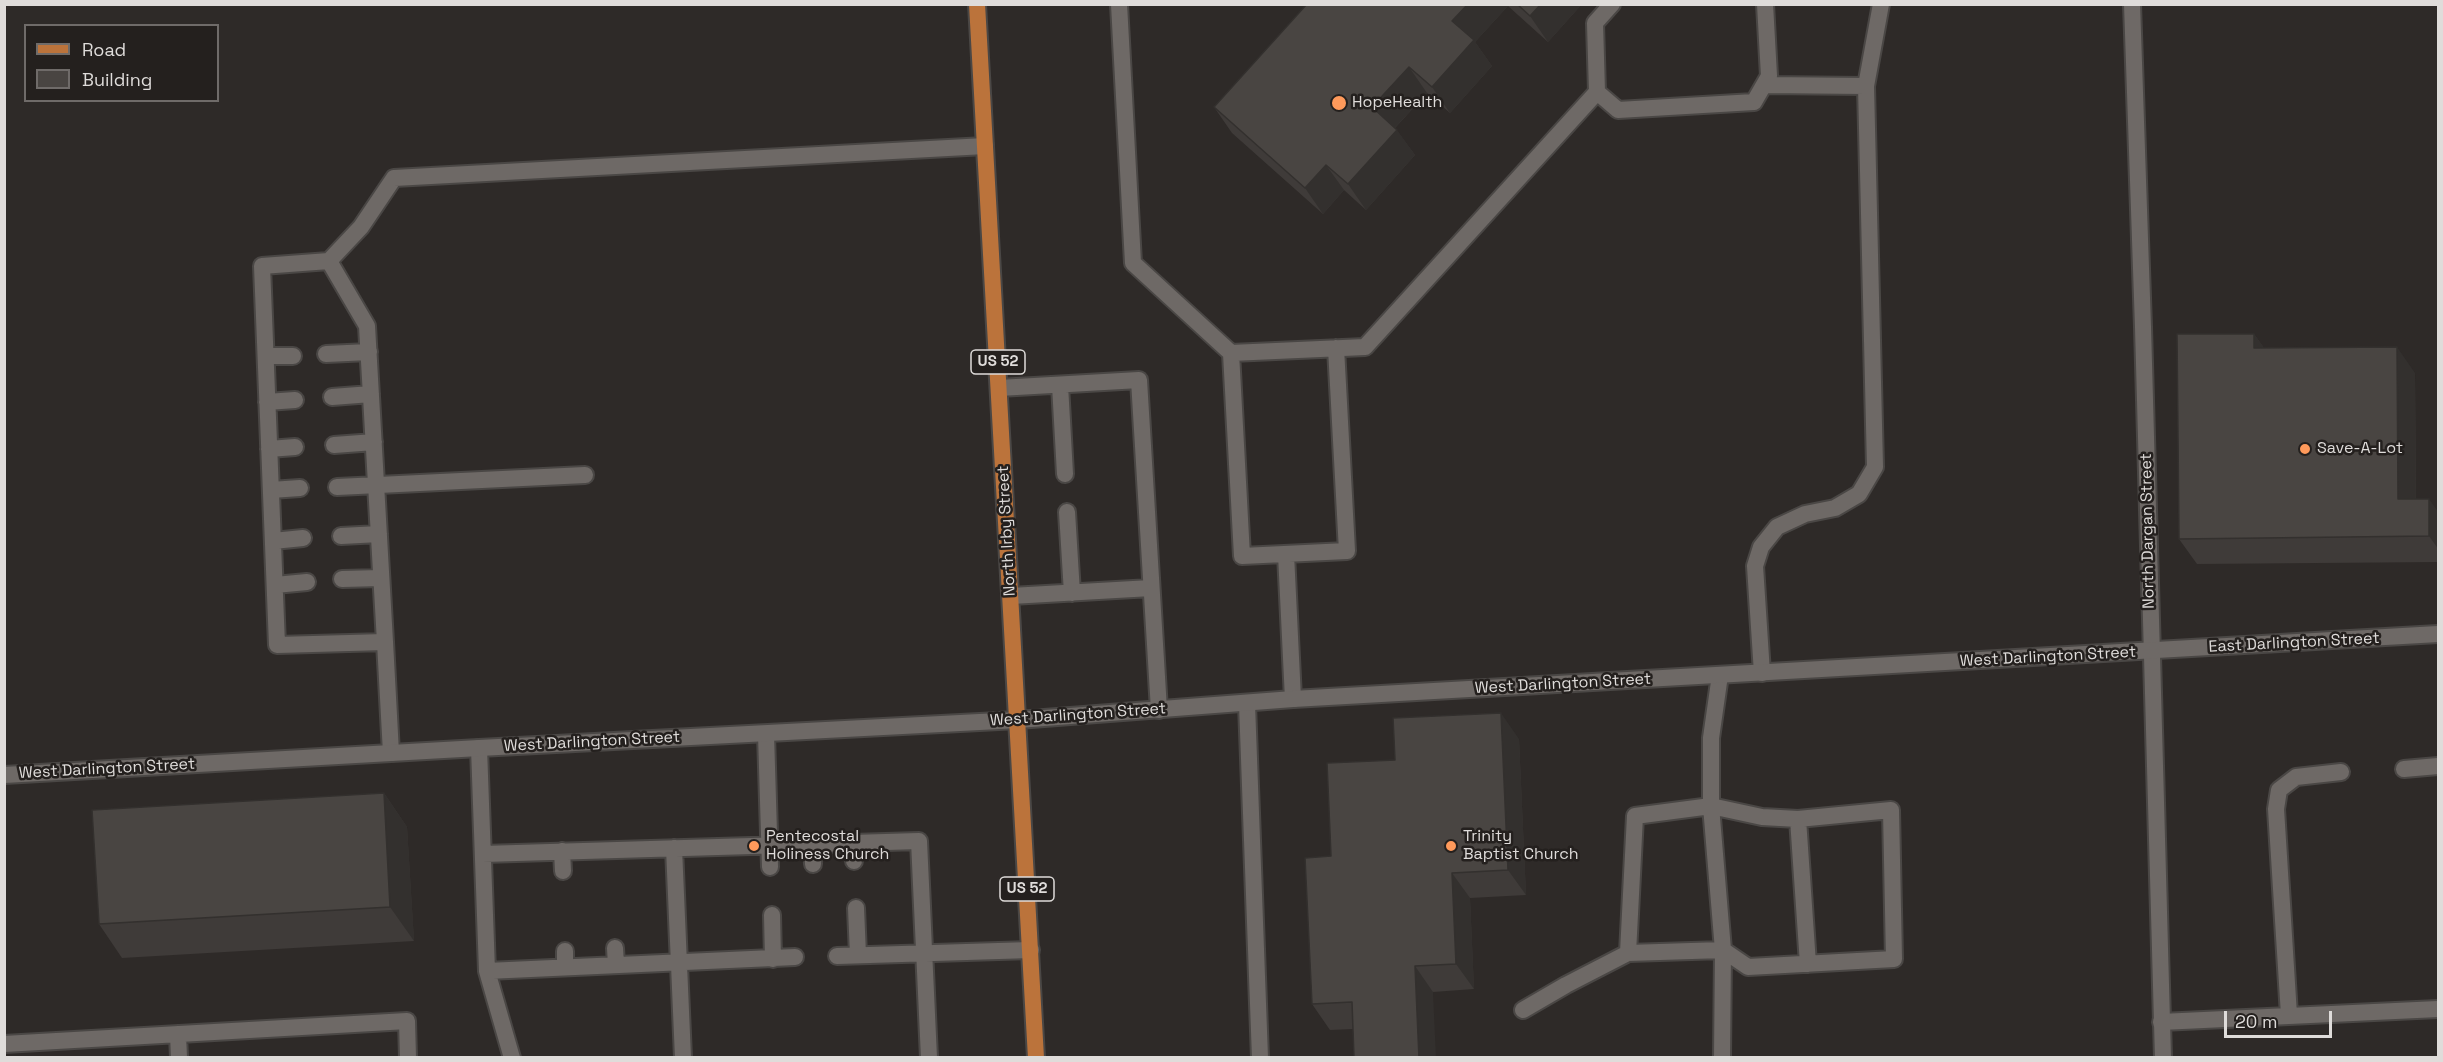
<!DOCTYPE html>
<style>
body{margin:0}
#map{position:relative;width:2443px;height:1062px;overflow:hidden;background:#2e2a28;font-family:"Space Grotesk",sans-serif}
canvas{display:block}
.frame{position:absolute;inset:0;border:6px solid #dfdcda;pointer-events:none}
.legend{position:absolute;left:24px;top:24px;width:195px;height:78px;box-sizing:border-box;background:#24201e;border:2px solid #6f6b69;margin:0;padding:8px 10px;list-style:none;font-size:18px;color:#dfdcda}
.legend li{display:flex;align-items:center;gap:12px;height:30px}
.legend b{width:30px;border:2px solid #6f6b69}
.scale{position:absolute;left:2224px;top:1011px;width:108px;height:27px;box-sizing:border-box;border:3px solid #dfdcda;border-top:0;padding-left:8px;font-size:18px;line-height:21px;white-space:nowrap;color:#dfdcda;-webkit-text-stroke:4px #24201e;paint-order:stroke}
</style>
<div id="map">
<canvas width="2443" height="1062"></canvas>
<div class="frame"></div>
<ul class="legend">
<li><b style="height:8px;background:#bb733b"></b>Road</li>
<li><b style="height:16px;background:#494542"></b>Building</li>
</ul>
<div class="scale">20 m</div>
</div>
<script>
const ctx = document.querySelector('canvas').getContext('2d');
ctx.lineJoin = 'round';
function stroke(path, color, width, dash) { ctx.strokeStyle = color; ctx.lineWidth = width; ctx.lineCap = dash ? 'butt' : 'round'; ctx.setLineDash(dash || []); ctx.stroke(path); }
function paint(path, color) { ctx.fillStyle = color; ctx.fill(path, 'evenodd'); }
function label(font, color, halo, rows, align = 'center') {
  ctx.font = font + ' "Space Grotesk",sans-serif'; ctx.lineWidth = 5; ctx.setLineDash([]); ctx.textBaseline = 'middle'; ctx.strokeStyle = halo; ctx.fillStyle = color; for (const [text, x, y, turn = 0] of rows) {
    ctx.save(); ctx.translate(x, y); ctx.rotate((+turn || 0) * Math.PI / 180); ctx.textAlign = isNaN(turn) ? turn : align; if (halo) ctx.strokeText(text, 0, 0); ctx.fillText(text, 0, 0); ctx.restore();
  }
}
const service = new Path2D(`
 M1119,4L1133,263L1231,353L1365,347L1597,92L1595,23L1612,4
 M1765,85L1866,86
 M1597,92L1618,110L1754,102L1769,76L1765,4
 M329,261L367,326L385,642
 M1231,353L1242,556L1347,551L1336,348
 M326,354L369,352
 M266,356H293
 M1060,385L1065,474
 M999,388L1139,380L1159,710
 M332,397L371,394
 M267,402L295,400
 M334,445L374,442
 M269,449L295,447
 M337,487L585,475
 M271,490L300,488
 M1067,512L1072,593
 M341,536L379,534
 M273,541L303,538
 M1286,554L1293,699
 M342,579L381,578
 M275,585L307,582
 M1011,596L1151,588
 M1762,673L1755,566L1761,547L1777,527L1805,514L1835,508L1859,494L1875,467L1866,86L1881,4
 M1720,675L1711,738V806L1723,950L1722,1058
 M1247,704L1260,1058
 M766,734L770,867
 M479,748L487,971L512,1058
 M391,753L385,642L277,645L262,266L329,261L361,227L394,178L985,146
 M2404,769L2438,766
 M1798,819L1762,817L1711,806L1635,816L1628,953L1723,950L1748,967L1894,959L1891,810L1798,819L1808,964
 M854,843V861
 M812,844L813,864
 M674,848L683,1058
 M562,851L563,871
 M483,854L919,841L929,1058
 M856,908L858,955
 M772,915L773,959
 M615,948L616,965
 M565,951V967
 M837,956L1031,950
 M487,971L795,957
 M1523,1010L1566,985L1628,953
 M2289,1015L2276,809L2279,790L2296,777L2341,772
 M2161,1022L2438,1009
 M178,1034L179,1058
 M4,1044L407,1021L408,1058`);
const tertiary = new Path2D(`
 M2132,4L2143,327L2163,1058`);
const secondary = new Path2D(`
 M4,775L479,748L1018,720L1293,699L2438,634`);
const primary = new Path2D(`
 M977,4L1036,1058`);
stroke(service, '#4a4745', 20);
stroke(tertiary, '#4a4745', 20);
stroke(secondary, '#4a4745', 20);
stroke(primary, '#4a4745', 20);
stroke(service, '#6e6966', 16);
stroke(tertiary, '#6e6966', 16);
stroke(secondary, '#6e6966', 16);
stroke(primary, '#bb733b', 16);
paint(new Path2D(`
 M1307,4H1582L1548,42L1508,6L1475,42L1492,66L1450,113L1427,93L1395,128L1415,155L1366,210L1344,190L1323,214L1232,133L1214,107Z
 M2254,334L2264,348L2415,373L2416,499L2439,513V562L2197,564L2179,539Z
 M1519,739L1526,895L1470,898L1474,989L1433,992L1353,1029L1330,1030L1312,1004L1331,856Z
 M384,793L407,827L414,941L122,958L99,924Z`), '#3f3b39');
paint(new Path2D(`
 M1468,4H1507L1508,6L1475,42L1492,66L1450,113L1432,87L1452,21Z
 M1541,4H1582L1548,42L1530,16Z
 M1409,67L1427,93L1390,133L1372,107Z
 M1397,130L1415,155L1366,210L1348,184Z
 M1326,165L1344,190L1323,214L1305,188Z
 M2254,334L2272,359L2254,348Z
 M2397,347L2415,373L2416,525L2398,499Z
 M2429,499L2439,513V550L2429,536Z
 M1501,713L1519,739L1526,895L1508,870Z
 M384,793L407,827L414,941L390,907Z
 M1452,873L1470,898L1474,989L1456,964Z
 M1415,966L1433,992L1436,1058H1419Z`), '#33302e');
const building = new Path2D(`
 M1307,4H1468L1452,21L1474,40L1432,87L1409,67L1372,107L1397,130L1348,184L1326,165L1305,188L1214,107Z
 M1517,4H1541L1530,16Z
 M2177,334H2254V348L2397,347L2398,499H2429V536L2179,539Z
 M1501,713L1508,870L1452,873L1456,964L1415,966L1419,1058H1354L1352,1002L1312,1004L1305,858L1331,856L1327,763L1395,760L1393,718Z
 M384,793L390,907L99,924L92,810Z`);
paint(building, '#494542');
stroke(building, '#33302e', 1.5);
for (const [x, y, r, color] of [
 [1339,103,8,"#ff9a5b"],
 [2305,449,6,"#ff9a5b"],
 [754,846,6,"#ff9a5b"],
 [1451,846,6,"#ff9a5b"]
]) { const dot = new Path2D(); dot.arc(x, y, r, 0, 2 * Math.PI); ctx.fillStyle = color; ctx.fill(dot); stroke(dot, '#24201e', 2); }
for (const [x, y, w] of [
 [998,362,54],
 [1027,889,54]
]) { const box = new Path2D(); box.roundRect(x - w / 2, y - 12, w, 24, 4.5); ctx.fillStyle = '#24201e'; ctx.fill(box); stroke(box, '#dfdcda', 1.5); }
label('bold 15px', '#dfdcda', null, [
 ["US 52",998,362],
 ["US 52",1027,889]
]);
label('16px', '#dfdcda', '#24201e', [
 ["HopeHealth",1352,103],
 ["Save-A-Lot",2317,449],
 ["Pentecostal",766,837],
 ["Holiness Church",766,855],
 ["Trinity",1463,837],
 ["Baptist Church",1463,855]
], 'left');
label('16px', '#dfdcda', '#24201e', [
 ["North Irby Street",1007,531,-93],
 ["North Dargan Street",2148,531,-91],
 ["East Darlington Street",2294,643,-3],
 ["West Darlington Street",2048,657,-3],
 ["West Darlington Street",1563,684,-3],
 ["West Darlington Street",1078,715,-4],
 ["West Darlington Street",592,742,-3],
 ["West Darlington Street",107,769,-3]
]);
</script>
